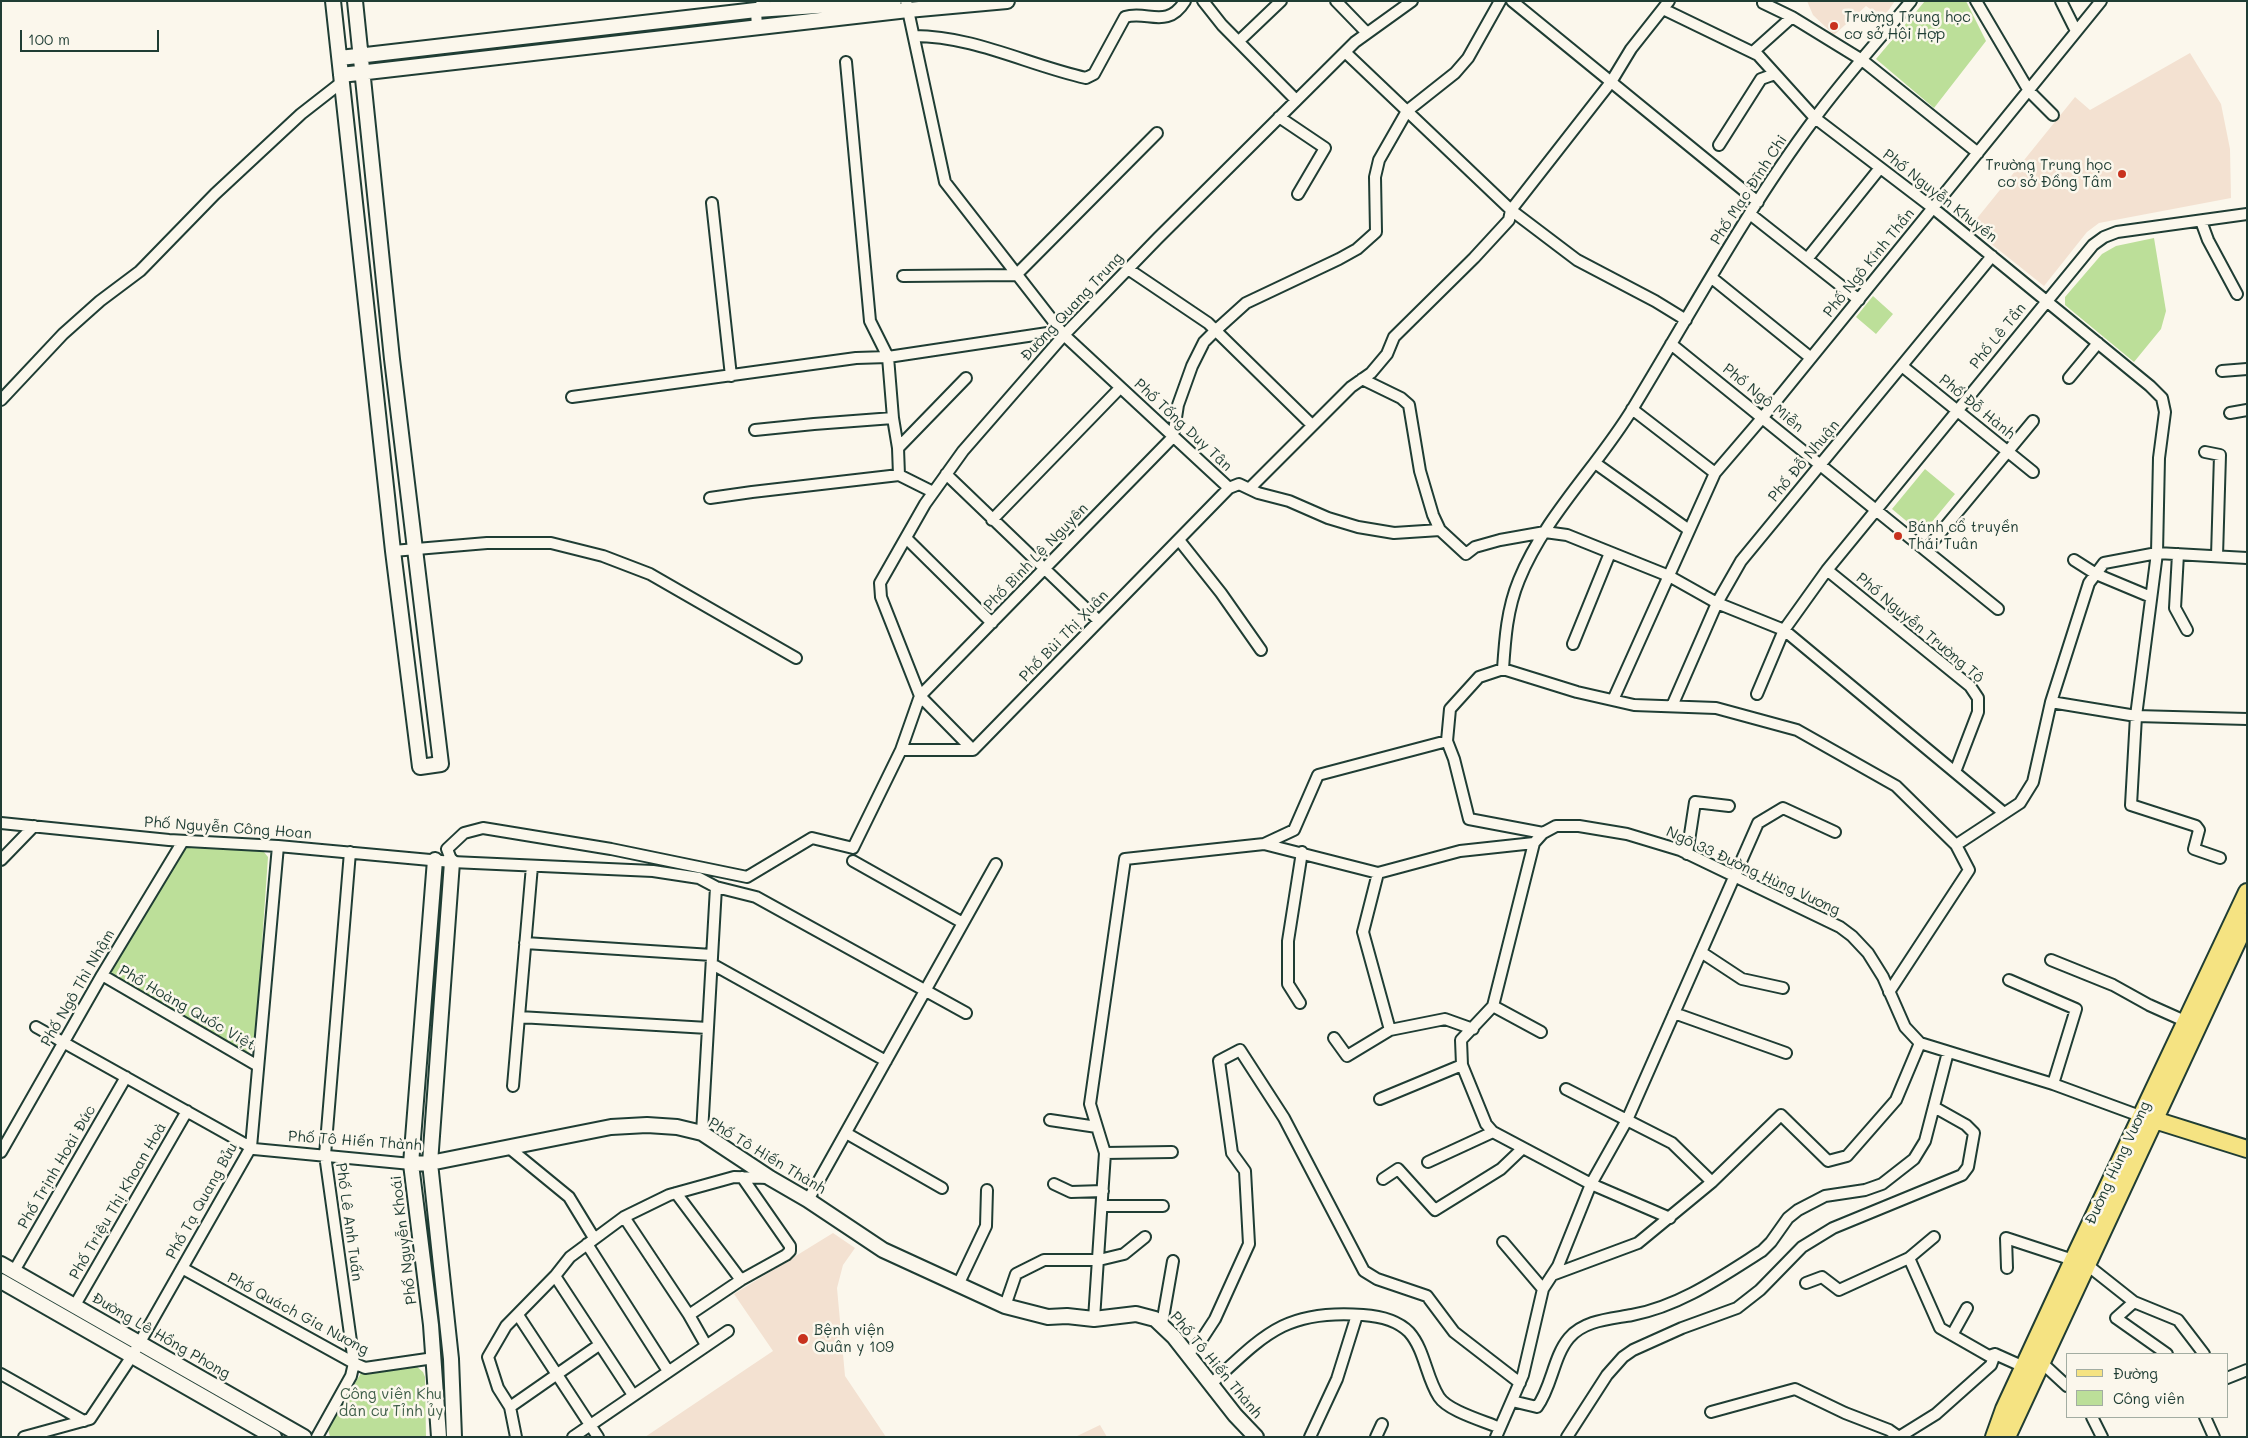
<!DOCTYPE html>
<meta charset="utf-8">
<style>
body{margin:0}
#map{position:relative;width:2248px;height:1438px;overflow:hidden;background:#fbf7ec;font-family:Mali,sans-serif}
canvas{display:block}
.frame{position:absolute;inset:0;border:2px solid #1f3d34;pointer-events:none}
.legend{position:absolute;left:2066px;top:1353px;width:162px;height:65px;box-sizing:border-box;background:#fbf7ec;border:1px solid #a3ada2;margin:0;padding:6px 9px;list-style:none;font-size:15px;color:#1f3d34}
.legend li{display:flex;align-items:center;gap:10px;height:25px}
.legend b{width:25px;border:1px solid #a3ada2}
.scale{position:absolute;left:20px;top:30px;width:139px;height:22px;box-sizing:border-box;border:2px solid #1f3d34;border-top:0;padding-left:6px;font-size:15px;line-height:18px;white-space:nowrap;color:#1f3d34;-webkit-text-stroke:4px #fbf7ec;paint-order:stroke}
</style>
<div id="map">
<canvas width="2248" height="1438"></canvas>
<div class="frame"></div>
<ul class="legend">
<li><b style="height:6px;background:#f5e382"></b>Đường</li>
<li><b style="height:14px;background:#bcdf99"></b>Công viên</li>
</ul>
<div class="scale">100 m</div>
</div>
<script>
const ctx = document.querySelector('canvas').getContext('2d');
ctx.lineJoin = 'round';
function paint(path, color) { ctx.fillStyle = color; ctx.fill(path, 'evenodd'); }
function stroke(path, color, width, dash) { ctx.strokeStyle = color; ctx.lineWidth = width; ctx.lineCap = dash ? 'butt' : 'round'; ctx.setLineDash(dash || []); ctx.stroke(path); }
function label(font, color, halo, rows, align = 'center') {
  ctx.font = font + ' Mali,sans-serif'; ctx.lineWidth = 5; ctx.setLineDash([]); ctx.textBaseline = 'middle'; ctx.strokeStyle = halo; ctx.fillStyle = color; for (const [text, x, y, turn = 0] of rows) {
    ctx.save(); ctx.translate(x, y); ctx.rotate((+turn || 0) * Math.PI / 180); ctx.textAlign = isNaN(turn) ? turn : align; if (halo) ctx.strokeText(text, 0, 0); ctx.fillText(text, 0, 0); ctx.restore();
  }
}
paint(new Path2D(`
 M1807,1H1895L1883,18L1866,6L1834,35L1813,15Z
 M2190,53L2221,104L2230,149L2231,198L2099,223L2087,232L2044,286L1970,227L2075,97L2090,110Z
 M833,1233L855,1248L843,1265L837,1288L845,1376L886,1437H645L773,1351L734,1294Z
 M1100,1425L1107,1437H1075Z`), '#f3e1d1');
paint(new Path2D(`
 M1925,1H1966L1986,41L1934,108L1876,59Z
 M2154,238L2166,311L2161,329L2134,362L2065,305V297L2102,254L2116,246Z
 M1873,296L1893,314L1876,334L1856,317Z
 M1925,469L1955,494L1922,534L1892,509Z
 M187,845L264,852L268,857L255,1044L253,1050L247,1054L111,975L112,968L184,847Z
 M415,1365L423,1372L425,1377L426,1437H330L328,1429L361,1373Z`), '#bcdf99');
const street = new Path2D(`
 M906,1L945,182L1064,335L1229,488
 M1203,1L1222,25L1296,100
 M1336,1L1367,33
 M1412,1L1355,42L1158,238L1064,335L963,451L925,504L880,583L881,597L920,696L973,750L1229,488L1239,484L1258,493L1289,501L1328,518L1358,527L1394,533L1440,530
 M1512,1L1758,202
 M1976,1L2029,91L2053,115
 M2061,1L2076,31
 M1763,3L1792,17L1862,60L1978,153
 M1663,9L1758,55L1815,118L1933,208L2150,386L2162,398L2165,412L2159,458L2157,553L2136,716L2131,805L2196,826L2199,830L2194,849L2220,858
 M757,28L756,10L765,1
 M914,36C974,36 1028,65 1086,78L1094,74L1125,17C1147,10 1167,30 1185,1
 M1239,41L1281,1
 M1345,52L1511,210L1577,260L1655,301L1686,320
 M1753,52L1792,17
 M846,62L870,321L888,357L893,418
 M1279,117L1325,148L1298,194
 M1719,145L1761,79L1775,74
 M712,203L731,376
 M1750,214L1859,300
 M2201,221L2208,240L2237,294
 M1807,259L1880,168
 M1128,269L1208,323L1312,425
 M903,276L1016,275L1157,133
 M1712,278L1811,358
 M1671,344L1998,609
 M1902,366L2033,472
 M2222,371L2247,369
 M2069,378L2098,343
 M1362,379L1401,398L1409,405L1420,471L1433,515L1440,530L1466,554L1475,547L1500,540L1545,532L1567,535L1669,576L1717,603L1784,630L2004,813
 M572,397L856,358L888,357L1061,331
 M1,400L63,334L100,301L140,271L215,194L301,114L342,82
 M1632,409L1715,473
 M2230,413L2247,410
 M755,430L814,424L893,418L898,448L966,378
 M898,448L899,475
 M2205,452L2220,455L2217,556
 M1595,463L1689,530
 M946,474L1099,621
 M1250,488L1351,387L1371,373L1387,354L1394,337L1474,258L1509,220L1511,210L1611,82L1631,49L1669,1
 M710,498L752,492L899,475L933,492
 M992,520L1120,388
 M906,538L992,623
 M1179,540L1221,593L1261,650
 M1926,550L2033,421
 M393,551L487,543H551L603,556L650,574L796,658
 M2178,554L2175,608L2187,630
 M2074,560L2096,574L2151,597
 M1827,570L1970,686L1978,698V712L1955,772
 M1573,644L1610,553
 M1503,669C1505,639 1507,609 1519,580C1545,516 1598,466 1633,408C1692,311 1747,209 1815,118C1845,77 1879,40 1911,1
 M1757,694L1784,630L1827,570L2093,245L2104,237L2117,232L2247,214
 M1613,700L1715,473L1763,417L2101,1
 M2051,702L2136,716L2247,719
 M1672,706L1717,603L1741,561L1992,256
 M901,750H973
 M1,823L169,840L278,846L452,862L653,871L699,878L716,887L756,897L966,1013
 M1543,833L1469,819L1454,759L1447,741L1450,709L1479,677L1503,669L1577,692L1634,705L1716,708L1797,730L1896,786L1956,845L1969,870L1889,992
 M1534,843L1493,1006L1461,1040L1462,1065L1486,1124L1493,1132L1591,1184L1670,1218
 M1264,844L1378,873L1460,851L1534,843L1543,833L1556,826H1579L1627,834L1680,850L1840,927L1852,936L1868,953L1883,977L1905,1027L1920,1043L2053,1084L2140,1116
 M1956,845L2020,803L2033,782L2051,702L2089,583L2104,563L2157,553L2247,558
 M1687,854L1695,802L1729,806
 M1,860L34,826
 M853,861L963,923
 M452,862L447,849L464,833L483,828L611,849L747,877L812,838L853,848L901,750L920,696L1173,437L1178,405L1192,366L1204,342L1215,331L1246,303L1339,259L1357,249L1376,232L1375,177L1379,160L1407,111L1455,73L1468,58L1500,1
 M1378,873L1363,932L1390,1030
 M525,943L712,955
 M1701,952L1742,979L1783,988
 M2051,960L2113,985L2149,1005L2187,1022
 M712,964L886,1061
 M102,975L258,1066
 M2009,980L2076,1009L2053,1084
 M1300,1003L1288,984V941L1302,852
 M1493,1006L1541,1032
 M1674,1013L1786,1053
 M519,1017L708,1028
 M36,1027L254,1149L411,1164
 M1334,1038L1347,1056L1390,1030L1445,1019L1473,1029
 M513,1086L532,866
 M1566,1089L1672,1143L1712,1182
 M1380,1099L1462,1065
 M1050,1120L1097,1127
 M702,1133L716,887
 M846,1133L942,1188
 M508,1147L569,1197L594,1238
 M1,1152L102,975L183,841
 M1105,1153L1172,1152
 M1428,1162L1493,1132
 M1383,1179L1398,1169L1435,1210L1501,1169L1523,1148
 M1054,1184L1071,1192L1103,1191
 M676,1193L741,1280
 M808,1200L996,864
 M1102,1206H1163
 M624,1217L689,1315L706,1345
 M1503,1242L1543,1289
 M587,1244L668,1371
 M1909,1258L1934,1237
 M2086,1264L2134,1302L2116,1318L2167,1354
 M182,1268L354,1363L365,1368L434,1358
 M2007,1268L2006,1238L2073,1260
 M14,1271L126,1077
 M1552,1275L1638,1243L1712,1182L1781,1115L1828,1161L1847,1156L1896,1100L1920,1043
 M555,1276L633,1395
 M1806,1283L1822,1277L1839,1290L1909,1258L1940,1328L1989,1356L1995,1354L2024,1367
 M958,1285L986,1226L987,1190
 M2134,1302L2178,1320L2204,1354
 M75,1305L187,1111
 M1005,1306L1016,1274L1044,1260H1099L1124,1254L1145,1237
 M518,1315L598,1437
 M689,1315L741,1280L786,1255L790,1251V1246L742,1177
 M1094,1319L1105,1153L1090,1104L1125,859L1264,844L1294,830L1318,775L1447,741
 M1162,1324L1173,1261
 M1952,1335L1967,1308
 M1187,1354L1200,1342L1215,1319L1249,1244L1245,1171L1232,1153L1219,1061L1240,1050L1284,1118L1364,1271L1377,1279L1427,1296L1454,1332L1520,1383
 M2041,1362L2067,1386
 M1,1374L84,1421
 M2227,1378L2247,1370
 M1211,1384C1264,1335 1285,1309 1363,1315C1378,1316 1397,1320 1409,1332C1425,1350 1426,1377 1439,1397C1448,1411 1484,1421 1500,1428
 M1512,1401L1537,1407C1552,1387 1553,1357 1569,1338C1584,1320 1611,1319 1632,1315C1680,1306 1721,1277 1762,1251L1771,1242L1788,1218L1798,1210L1825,1196L1865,1190L1882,1184L1914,1159L1925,1141L1948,1052
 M510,1407L599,1345
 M1711,1412L1795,1389L1845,1413L1889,1430L1899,1437
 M2092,1417L2102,1437
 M2205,1417L2214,1437
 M24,1437L90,1419L132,1356L251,1147L278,846
 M317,1437L351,1376L354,1363L325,1155L350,852
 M516,1437L510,1407L498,1388L488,1357L506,1326L555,1276L570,1257L624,1217L669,1195L734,1177L769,1178
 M573,1437L728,1331
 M1310,1437L1337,1379L1357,1315
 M1376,1437L1382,1424
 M1496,1437L1523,1375L1543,1289L1558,1266L1591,1184L1627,1120L1758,823L1783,808L1835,832
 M1567,1437L1607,1375L1623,1357L1633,1350L1682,1328L1737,1308L1760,1290L1802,1247L1833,1228L1962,1175L1968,1167L1974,1133L1966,1125L1934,1107
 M1899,1437L1936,1414L1991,1365L1995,1354`);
const secondary = new Path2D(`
 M333,1L393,551L420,767L441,764L392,359L355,1
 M340,58L756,10L894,1
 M341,75L908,10L1007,1
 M435,860L411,1164L431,1325L439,1437
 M452,862L430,1163L451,1359L454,1437
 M411,1164L430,1163L611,1127L647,1125L677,1127L702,1133L770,1178L808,1200L883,1250L1005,1306L1048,1317L1067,1316L1094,1319L1136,1314L1155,1319L1174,1337L1235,1415L1256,1437
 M1,1264L304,1437
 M1,1281L274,1437`);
const primary = new Path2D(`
 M2145,1117L2247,1149
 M1994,1437L2004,1409L2073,1260L2247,892
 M2007,1437L2247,921`);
stroke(street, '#1f3d34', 14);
stroke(secondary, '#1f3d34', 18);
stroke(primary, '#1f3d34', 20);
stroke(street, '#fbf7ec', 10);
stroke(secondary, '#fbf7ec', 14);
stroke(primary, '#f5e382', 16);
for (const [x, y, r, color] of [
 [1834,26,5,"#c8321e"],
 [2122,174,5,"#c8321e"],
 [1898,536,5,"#c8321e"],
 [803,1339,6,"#c8321e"]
]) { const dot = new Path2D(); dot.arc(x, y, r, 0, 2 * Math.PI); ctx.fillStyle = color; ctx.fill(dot); stroke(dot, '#fbf7ec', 2); }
label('15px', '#1f3d34', '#fbf7ec', [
 ["Trường Trung học",1844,17],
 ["cơ sở Hội Hợp",1844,34],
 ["Trường Trung học",2112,165,"right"],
 ["cơ sở Đồng Tâm",2112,182,"right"],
 ["Bánh cổ truyền",1908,527],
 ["Thái Tuân",1908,544],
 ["Bệnh viện",814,1330],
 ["Quân y 109",814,1347]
], 'left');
label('15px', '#1f3d34', '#fbf7ec', [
 ["Phố Mạc Đĩnh Chi",1749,190,-57],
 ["Phố Nguyễn Khuyến",1940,196,38],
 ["Phố Ngô Kính Thần",1869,263,-51],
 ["Đường Quang Trung",1072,307,-47],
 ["Phố Lê Tần",1998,336,-51],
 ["Phố Ngô Miễn",1763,398,39],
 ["Phố Đỗ Hành",1977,407,39],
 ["Phố Tống Duy Tân",1183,425,43],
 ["Phố Đỗ Nhuận",1804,461,-50],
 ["Phố Bình Lệ Nguyên",1036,557,-46],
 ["Phố Nguyễn Trường Tộ",1920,628,40],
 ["Phố Bùi Thị Xuân",1064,636,-46],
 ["Phố Nguyễn Công Hoan",228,828,4],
 ["Ngõ 33 Đường Hùng Vương",1753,871,25],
 ["Phố Ngô Thì Nhậm",78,988,-60],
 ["Phố Hoàng Quốc Việt",187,1008,30],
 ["Phố Tô Hiến Thành",355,1141,4],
 ["Phố Tô Hiến Thành",767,1156,31],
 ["Đường Hùng Vương",2118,1163,-65],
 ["Phố Trịnh Hoài Đức",57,1167,-60],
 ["Phố Triệu Thị Khoan Hoà",118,1201,-60],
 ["Phố Tạ Quang Bửu",202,1201,-61],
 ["Phố Lê Anh Tuấn",349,1222,82],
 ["Phố Nguyễn Khoái",404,1240,-97],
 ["Phố Quách Gia Nương",298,1314,28],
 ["Đường Lê Hồng Phong",161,1336,30],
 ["Phố Tô Hiến Thành",1216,1365,50]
]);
label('15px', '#3e5d48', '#fbf7ec', [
 ["Công viên Khu",391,1394],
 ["dân cư Tỉnh ủy",391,1411]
]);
</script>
